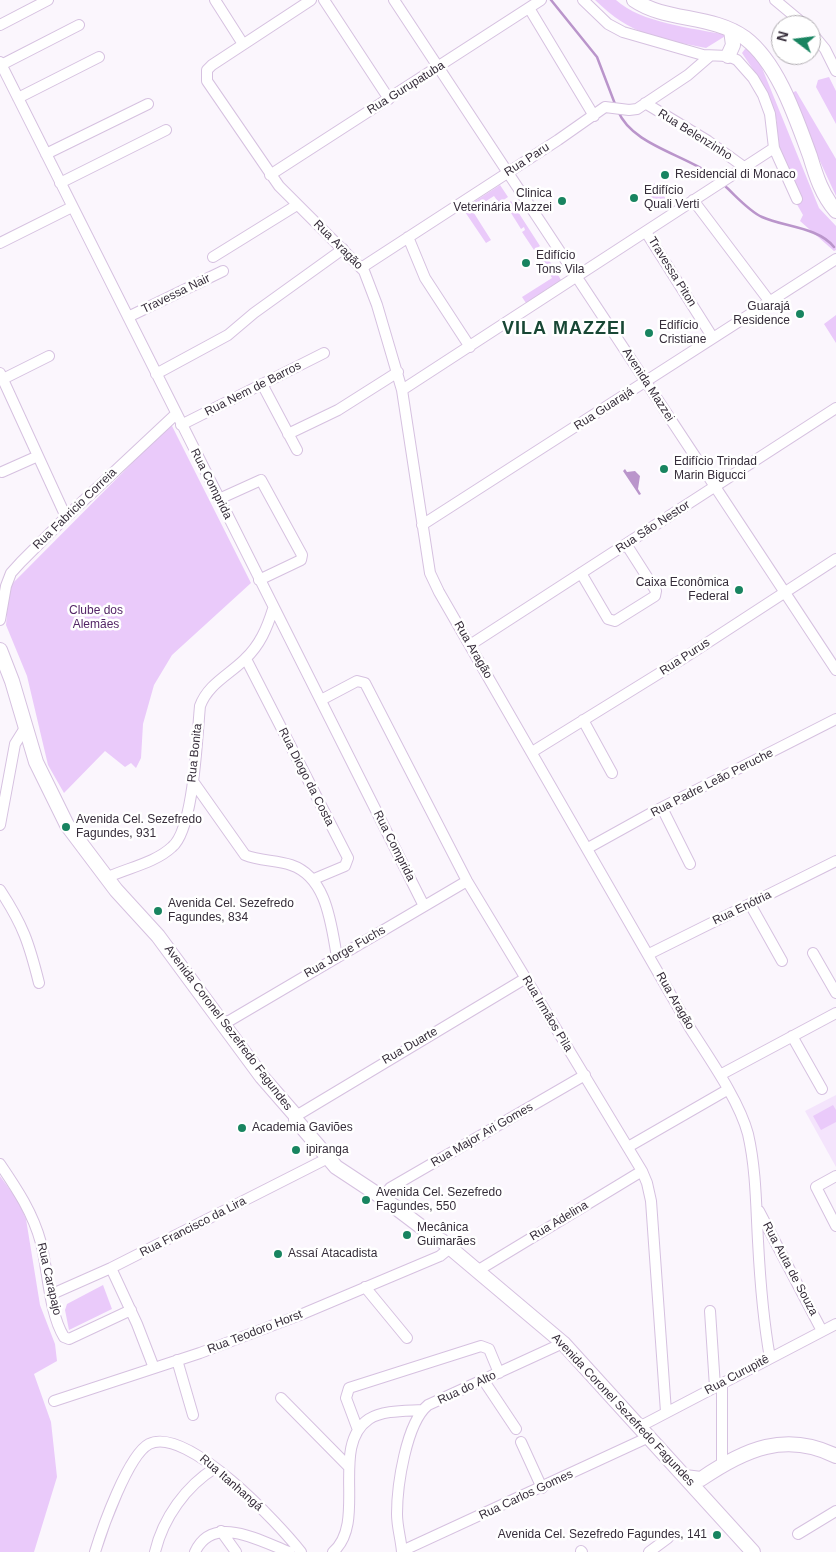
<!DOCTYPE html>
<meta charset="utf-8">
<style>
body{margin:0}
#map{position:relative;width:836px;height:1552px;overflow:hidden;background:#fbf6fd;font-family:Helvetica,sans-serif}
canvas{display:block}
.north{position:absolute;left:771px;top:15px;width:50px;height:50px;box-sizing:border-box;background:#fff;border:1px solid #afabb0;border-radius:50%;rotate:285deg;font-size:14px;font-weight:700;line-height:20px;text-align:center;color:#362d3a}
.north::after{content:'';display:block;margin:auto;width:18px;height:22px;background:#188460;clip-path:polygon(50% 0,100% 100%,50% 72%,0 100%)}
</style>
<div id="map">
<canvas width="836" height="1552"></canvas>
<div class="north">N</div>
</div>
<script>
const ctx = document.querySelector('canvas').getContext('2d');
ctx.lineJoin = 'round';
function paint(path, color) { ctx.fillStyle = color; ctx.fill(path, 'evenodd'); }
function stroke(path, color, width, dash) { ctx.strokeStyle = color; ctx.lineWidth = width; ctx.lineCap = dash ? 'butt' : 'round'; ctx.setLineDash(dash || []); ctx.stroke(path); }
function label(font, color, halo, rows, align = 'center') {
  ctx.font = font + ' Helvetica,sans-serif'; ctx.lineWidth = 5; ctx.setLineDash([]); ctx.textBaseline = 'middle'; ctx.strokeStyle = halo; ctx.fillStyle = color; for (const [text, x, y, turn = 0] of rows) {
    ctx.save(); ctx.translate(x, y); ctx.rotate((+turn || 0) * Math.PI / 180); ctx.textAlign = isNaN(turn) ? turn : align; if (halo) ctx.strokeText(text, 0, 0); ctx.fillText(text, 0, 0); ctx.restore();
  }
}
paint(new Path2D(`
 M836,1095V1167L805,1111Z`), '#f4e4fc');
paint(new Path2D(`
 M595,0H616C641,23 693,28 727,35L706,48C657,38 632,36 595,0Z
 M745,49H749L760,63L819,208L836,226V250L834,251L800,221L803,215L782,178L777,146V121L756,74L742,53Z
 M829,77L836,91V124L816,87L818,80Z
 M796,91L836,159V196L789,94Z
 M655,183L668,202L658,209L644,190Z
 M500,185L508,197L499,203L494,196L472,210L491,240L486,243L463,209Z
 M511,201L540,246L534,250L522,232L525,230L524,227L521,229L506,205Z
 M544,252L561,280L526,303L522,297L552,278L538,256Z
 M836,315V343L824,324Z
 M171,424L251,583L172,655L154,685L143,724L141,758L136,768L131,763L125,767L105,751L64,793L48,765L27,676L6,625L9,587Z
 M833,1105L836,1110V1122L821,1130L813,1116Z
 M0,1176L19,1202L26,1219L40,1305L55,1344L57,1361L34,1374L51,1422L57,1477L34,1552H0Z
 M103,1285L112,1309L69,1330L65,1310L67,1304Z`), '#eacafa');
paint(new Path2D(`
 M625,469L627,472L635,471L640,476L638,489L641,494L639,495L623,471Z`), '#ba95cb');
stroke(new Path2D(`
 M551,0L597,57L615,104
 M618,111C633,147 690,155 716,179
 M726,187C736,196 749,211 762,217C784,227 818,227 834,247`), '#ba95cb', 2.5);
const minor = new Path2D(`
 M215,0L243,44
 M311,0L212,65L207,70V81L279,186L364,271L377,305L402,390L430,573L439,592L690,1028C709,1058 739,1100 748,1134C756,1169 756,1205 758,1241C760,1280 763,1319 770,1358
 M324,0L389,99
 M394,0L836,670
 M583,0L608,24L623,32L703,55L728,56L737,60L753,78L763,95L770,114L774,148L797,199
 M775,0L805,25
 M529,8L594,116
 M0,25L48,0
 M811,32L825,49L836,71
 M0,62L424,906
 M1,65L79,25
 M18,98L99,57
 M645,103L708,141L744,167
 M46,154L148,104
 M270,175L541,0
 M60,183L166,130
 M693,200L770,302
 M646,232L713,338
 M408,237L425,278L470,347
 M0,243L72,207
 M213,257L297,205
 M361,268L558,140L605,107L629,110L637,109L688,75L710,56
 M128,317L223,271
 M0,373L66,517
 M156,374L228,335L254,313L343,249
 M3,379L49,356
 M262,384L297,450
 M402,390L774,148
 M181,425L324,353
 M288,434L338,410L398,372
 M2,472L38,456
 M219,499L261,480L302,555L301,560L259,580
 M422,525L836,259
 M581,573L608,619L615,621L655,596L656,591L626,544
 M0,620L6,586L11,573L21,562L66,517L176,414
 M470,645L836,408
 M246,659L348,858L345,866L314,879
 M321,700L357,681L365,683L467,881L642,1171L647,1183L651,1201L666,1412
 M583,720L612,773
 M532,752L684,658L836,559
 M192,780L245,855C259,861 276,860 291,865C327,877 331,924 337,957
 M662,808L690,864
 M0,825L15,744L25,728
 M588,848L653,812L836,719
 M106,878C127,868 155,863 172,847C194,829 197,736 200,706C208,684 229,675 245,659C260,645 267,628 273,609
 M0,890C23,925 29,943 39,983
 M750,904L782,961
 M813,953L836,993
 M649,954L836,861
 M224,1024L467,881
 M792,1036L822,1089
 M720,1075L836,1013
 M296,1116L526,978
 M628,1147L727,1090
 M0,1164C17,1189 33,1213 41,1243C48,1270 49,1313 64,1337L69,1339L131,1310
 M836,1176L816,1187L836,1226
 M383,1198L390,1188L585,1075
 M759,1211L822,1331
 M111,1268L137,1324L154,1368
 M477,1271L642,1171
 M365,1287L407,1338
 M50,1295L111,1268L334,1155
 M710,1311L715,1387
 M177,1360L193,1415
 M484,1381L516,1429
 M722,1383V1465
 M281,1398L349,1467
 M54,1401L200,1353L300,1315L440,1256L450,1248
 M639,1427L836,1324
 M358,1430L346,1398L349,1388L481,1346L489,1349L499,1373
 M521,1442L542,1488
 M221,1531L236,1552
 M798,1534L836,1511
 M402,1551L649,1437
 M581,1551L582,1552
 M95,1552C102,1529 128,1455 149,1444C187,1425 279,1524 301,1552
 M155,1552C163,1518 186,1486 215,1468
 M195,1552C213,1513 260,1541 289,1552
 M333,1552C368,1522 329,1446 369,1419C383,1410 406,1411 422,1410
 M402,1552C401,1539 397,1527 397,1514C397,1486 406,1423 428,1405L563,1343
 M649,1552L668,1538`);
const major = new Path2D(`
 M634,0C666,22 712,14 745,38C778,63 796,118 810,156C816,176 822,195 836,211
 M728,56L733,45L731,30
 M0,650L12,681L36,762L67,825L116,890L158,936L262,1077L296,1116V1120L336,1167L383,1198L436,1238L442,1241L563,1343L753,1552
 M685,1477L701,1479C745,1449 786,1431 836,1456`);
stroke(minor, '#d6c1e0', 12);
stroke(major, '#d6c1e0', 16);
stroke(minor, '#fff', 10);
stroke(major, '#fff', 14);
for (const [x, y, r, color] of [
 [665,175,5,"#188460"],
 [634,198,5,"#188460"],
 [562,201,5,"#188460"],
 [526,263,5,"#188460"],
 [800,314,5,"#188460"],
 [649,333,5,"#188460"],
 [664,469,5,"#188460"],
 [739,590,5,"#188460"],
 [66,827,5,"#188460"],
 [158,911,5,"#188460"],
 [242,1128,5,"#188460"],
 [296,1150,5,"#188460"],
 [366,1200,5,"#188460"],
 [407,1235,5,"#188460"],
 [278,1254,5,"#188460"],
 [717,1535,5,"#188460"]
]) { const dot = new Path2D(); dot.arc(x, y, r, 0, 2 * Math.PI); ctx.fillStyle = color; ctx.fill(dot); stroke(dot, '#fff', 2); }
label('12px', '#362d3a', '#fff', [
 ["Rua Gurupatuba",406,88,-32],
 ["Rua Belenzinho",695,135,32],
 ["Rua Paru",527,160,-33],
 ["Rua Aragão",338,245,45],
 ["Travessa Piton",672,272,58],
 ["Travessa Nair",176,294,-26],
 ["Avenida Mazzei",648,385,57],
 ["Rua Nem de Barros",253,389,-27],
 ["Rua Guarajá",604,409,-33],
 ["Rua Comprida",211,484,63],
 ["Rua Fabricio Correia",75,509,-44],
 ["Rua São Nestor",653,527,-33],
 ["Rua Aragão",473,650,60],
 ["Rua Purus",685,657,-33],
 ["Rua Bonita",195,753,-84],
 ["Rua Diogo da Costa",306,777,63],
 ["Rua Padre Leão Peruche",712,783,-27],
 ["Rua Comprida",394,846,63],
 ["Rua Enótria",742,908,-26],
 ["Rua Jorge Fuchs",345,952,-30],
 ["Rua Aragão",675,1001,60],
 ["Rua Irmãos Pìla",547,1014,59],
 ["Avenida Coronel Sezefredo Fagundes",228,1028,53],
 ["Rua Duarte",410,1046,-30],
 ["Rua Major Ari Gomes",482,1135,-30],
 ["Rua Adelina",559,1221,-31],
 ["Rua Francisco da Lira",193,1227,-27],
 ["Rua Auta de Souza",790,1269,62],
 ["Rua Carapajo",49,1279,77],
 ["Rua Teodoro Horst",255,1332,-21],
 ["Rua Curupitê",737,1375,-28],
 ["Rua do Alto",467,1388,-25],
 ["Avenida Coronel Sezefredo Fagundes",623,1410,47],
 ["Rua Itanhangá",231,1483,41],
 ["Rua Carlos Gomes",526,1495,-25]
]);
label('12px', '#362d3a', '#fff', [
 ["Residencial di Monaco",675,175],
 ["Edifício",644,191],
 ["Quali Verti",644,205],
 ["Clinica",552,194,"right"],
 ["Veterinária Mazzei",552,208,"right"],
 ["Edifício",536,256],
 ["Tons Vila",536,270],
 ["Guarajá",790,307,"right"],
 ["Residence",790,321,"right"],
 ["Edifício",659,326],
 ["Cristiane",659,340],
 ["Edifício Trindad",674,462],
 ["Marin Bigucci",674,476],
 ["Caixa Econômica",729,583,"right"],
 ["Federal",729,597,"right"],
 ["Avenida Cel. Sezefredo",76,820],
 ["Fagundes, 931",76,834],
 ["Avenida Cel. Sezefredo",168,904],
 ["Fagundes, 834",168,918],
 ["Academia Gaviões",252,1128],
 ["ipiranga",306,1150],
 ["Avenida Cel. Sezefredo",376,1193],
 ["Fagundes, 550",376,1207],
 ["Mecânica",417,1228],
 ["Guimarães",417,1242],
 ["Assaí Atacadista",288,1254],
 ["Avenida Cel. Sezefredo Fagundes, 141",707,1535,"right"]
], 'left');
label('12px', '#542667', '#fff', [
 ["Clube dos",96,611],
 ["Alemães",96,625]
]);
ctx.letterSpacing = '1px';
label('bold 18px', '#184735', '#fff', [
 ["VILA MAZZEI",564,329]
]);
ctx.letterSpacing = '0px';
</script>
